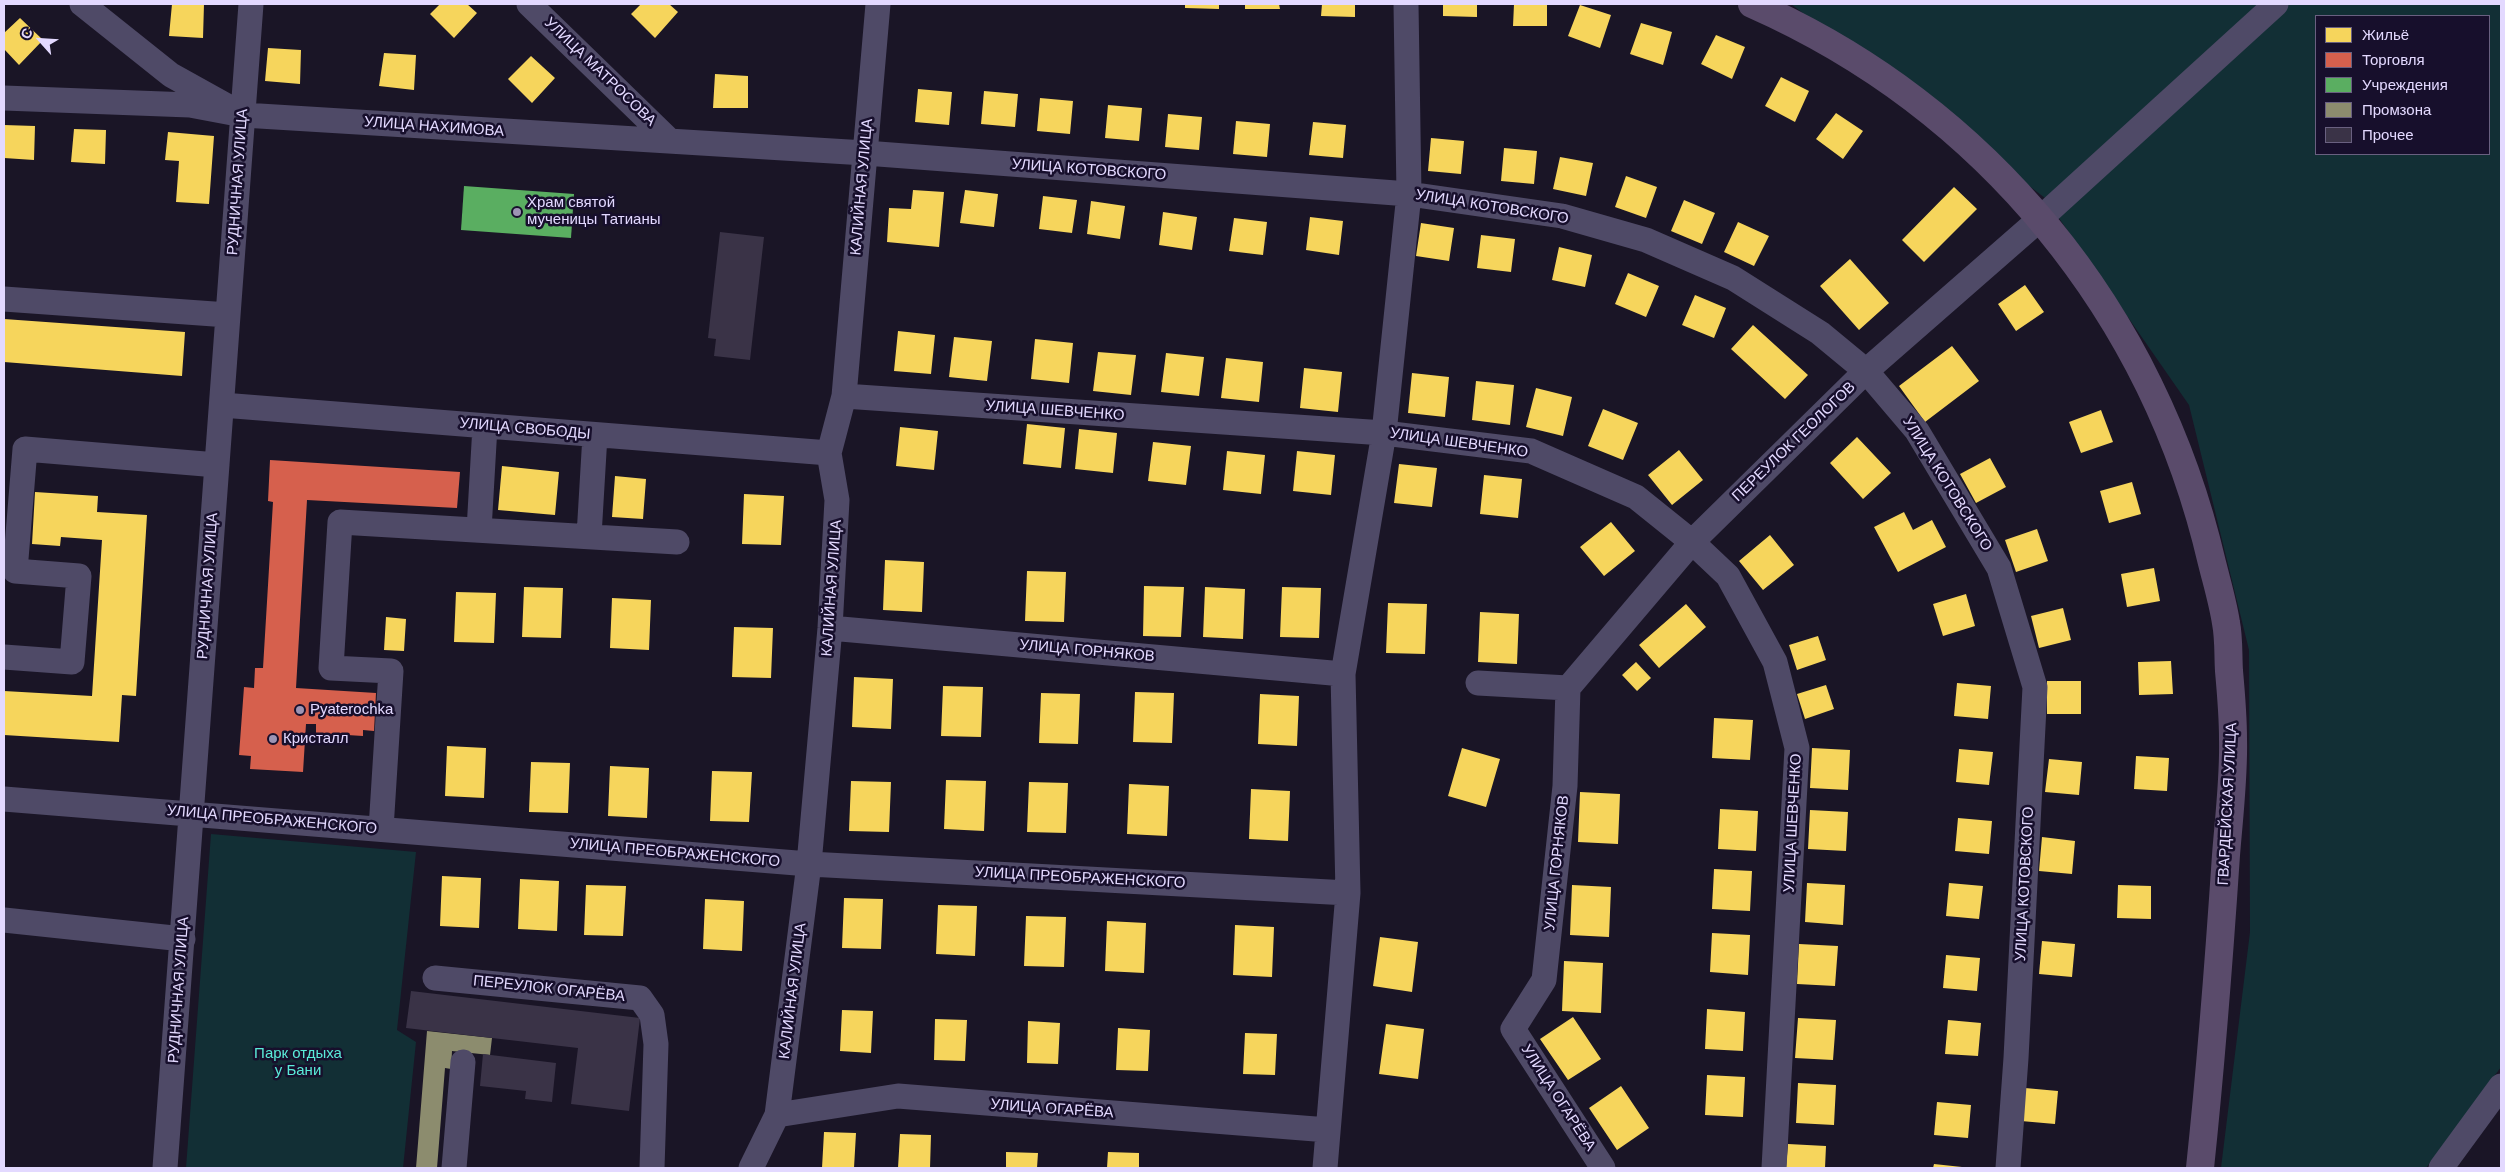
<!DOCTYPE html>
<meta charset="utf-8">
<style>
body{margin:0}
#map{position:relative;width:2505px;height:1172px;overflow:hidden;background:#1a1526;font-family:Helvetica,sans-serif}
canvas{display:block}
.frame{position:absolute;inset:0;border:5px solid #e3d9ff;pointer-events:none}
.legend{position:absolute;left:2315px;top:15px;width:175px;height:140px;box-sizing:border-box;background:#170f2c;border:1px solid #696080;margin:0;padding:6px 9px;list-style:none;font-size:15px;color:#e3d9ff}
.legend li{display:flex;align-items:center;gap:10px;height:25px}
.legend b{width:25px;border:1px solid #696080}
.north{position:absolute;left:15px;top:15px;width:50px;height:50px;-webkit-text-stroke:4px #170f2c;paint-order:stroke;rotate:296deg;font-size:14px;font-weight:700;line-height:20px;text-align:center;color:#e3d9ff}
.north::after{content:'';display:block;margin:auto;width:18px;height:22px;background:#e3d9ff;clip-path:polygon(50% 0,100% 100%,50% 72%,0 100%)}
</style>
<div id="map">
<canvas width="2505" height="1172"></canvas>
<div class="frame"></div>
<ul class="legend">
<li><b style="height:14px;background:#f6d55c"></b>Жильё</li>
<li><b style="height:14px;background:#d6604d"></b>Торговля</li>
<li><b style="height:14px;background:#5aae61"></b>Учреждения</li>
<li><b style="height:14px;background:#8c8c6e"></b>Промзона</li>
<li><b style="height:14px;background:#3a3347"></b>Прочее</li>
</ul>
<div class="north">С</div>
</div>
<script>
const ctx = document.querySelector('canvas').getContext('2d');
ctx.lineJoin = 'round';
function paint(path, color) { ctx.fillStyle = color; ctx.fill(path, 'evenodd'); }
function stroke(path, color, width, dash) { ctx.strokeStyle = color; ctx.lineWidth = width; ctx.lineCap = dash ? 'butt' : 'round'; ctx.setLineDash(dash || []); ctx.stroke(path); }
function label(font, color, halo, rows, align = 'center') {
  ctx.font = font + ' Helvetica,sans-serif'; ctx.lineWidth = 5; ctx.setLineDash([]); ctx.textBaseline = 'middle'; ctx.strokeStyle = halo; ctx.fillStyle = color; for (const [text, x, y, turn = 0] of rows) {
    ctx.save(); ctx.translate(x, y); ctx.rotate((+turn || 0) * Math.PI / 180); ctx.textAlign = isNaN(turn) ? turn : align; if (halo) ctx.strokeText(text, 0, 0); ctx.fillText(text, 0, 0); ctx.restore();
  }
}
paint(new Path2D(`
 M1791,4H2501V1067L2426,1168H2221L2250,932L2249,650L2189,405L2045,198ZM2316,16H2489V154H2316Z
 M211,834L416,852L397,1030L416,1042L403,1168H186Z`), '#122f35');
paint(new Path2D(`
 M172,4H204L203,38L169,36Z
 M440,4H467L477,13L454,38L430,14Z
 M641,4H669L678,12L655,38L631,14Z
 M1185,4H1219V9L1185,8Z
 M1245,4H1279L1280,9H1245Z
 M1322,4H1355V17L1321,16Z
 M1443,4H1477V17L1443,16Z
 M1514,4H1547V26H1513Z
 M1580,5L1611,15L1600,48L1568,36Z
 M20,18L43,40L19,65L4,49V33Z
 M1641,23L1672,32L1663,65L1630,54Z
 M1716,35L1745,47L1732,79L1701,64Z
 M268,48L301,50L300,84L265,81Z
 M384,53L416,55L414,90L379,86Z
 M531,56L555,78L532,103L508,79Z
 M715,74L748,76V108H713Z
 M1781,77L1809,91L1795,122L1765,106Z
 M918,89L952,92L949,125L915,122Z
 M984,91L1018,94L1015,127L981,124Z
 M1040,98L1073,101L1070,134L1037,131Z
 M1108,105L1142,108L1139,141L1105,138Z
 M1836,113L1863,131L1843,159L1816,139Z
 M1168,114L1202,117L1199,150L1165,147Z
 M1236,121L1270,124L1267,157L1233,154Z
 M1313,122L1346,125L1343,158L1309,155Z
 M4,125L35,126L34,160L4,158Z
 M74,129L106,130L105,164L71,162Z
 M168,132L214,136L209,204L176,202L179,161L165,160Z
 M1431,138L1464,141L1461,174L1428,171Z
 M1504,148L1537,151L1534,184L1501,181Z
 M1560,157L1593,163L1586,196L1553,189Z
 M1626,176L1657,187L1646,218L1615,207Z
 M1954,187L1977,209L1924,262L1902,240Z
 M913,190L944,192L939,247L887,242L889,208L911,209Z
 M965,190L998,194L994,227L960,223Z
 M1043,196L1077,200L1072,233L1039,229Z
 M1684,200L1715,213L1702,244L1671,231Z
 M1091,201L1125,206L1120,239L1087,234Z
 M1163,212L1197,217L1192,250L1159,245Z
 M1310,217L1343,221L1339,255L1306,250Z
 M1234,218L1267,222L1263,255L1229,251Z
 M1738,222L1769,236L1754,266L1724,252Z
 M1421,223L1454,228L1449,261L1416,256Z
 M1481,235L1515,239L1511,272L1477,268Z
 M1559,247L1592,255L1585,287L1552,280Z
 M1850,259L1889,303L1859,330L1820,286Z
 M1628,273L1659,286L1646,317L1615,304Z
 M2025,285L2044,312L2016,331L1998,304Z
 M1695,295L1726,308L1714,338L1682,325Z
 M4,319L185,332L182,376L4,362Z
 M1753,325L1808,375L1785,399L1731,349Z
 M898,331L935,335L931,374L894,371Z
 M954,337L992,341L987,381L949,377Z
 M1035,339L1073,343L1069,383L1031,379Z
 M1952,346L1979,381L1925,422L1899,386Z
 M1098,352L1136,355L1131,395L1093,391Z
 M1166,353L1204,357L1199,396L1161,392Z
 M1226,358L1263,362L1259,402L1221,398Z
 M1304,368L1342,372L1338,412L1300,408Z
 M1412,373L1449,377L1445,417L1408,413Z
 M1476,381L1514,385L1510,425L1472,420Z
 M1536,388L1572,397L1563,436L1526,427Z
 M1603,409L1638,423L1623,460L1588,446Z
 M2101,410L2113,442L2081,453L2069,422Z
 M1027,424L1065,428L1061,468L1023,464Z
 M900,427L938,431L934,470L896,466Z
 M1079,429L1117,433L1113,473L1075,469Z
 M1857,437L1891,473L1863,499L1830,463Z
 M1153,442L1191,446L1186,485L1148,481Z
 M1679,450L1703,480L1672,505L1648,475Z
 M1227,451L1265,455L1261,494L1223,490Z
 M1297,451L1335,455L1331,495L1293,491Z
 M1990,458L2006,487L1976,503L1960,474Z
 M1399,464L1437,468L1432,507L1394,503Z
 M502,466L559,472L555,515L498,510Z
 M1484,475L1522,479L1518,518L1480,514Z
 M615,476L646,479L643,519L612,517Z
 M2132,482L2141,514L2109,523L2100,491Z
 M35,492L98,496L97,512L147,515L136,696L122,695L119,742L4,735V691L92,696L102,540L61,537L60,546L32,544Z
 M744,494L784,496L781,545L742,544Z
 M1904,512L1913,530L1932,520L1946,547L1898,572L1874,527Z
 M1611,522L1635,551L1604,576L1580,547Z
 M2037,529L2048,561L2016,572L2005,540Z
 M1770,535L1794,565L1763,590L1739,561Z
 M885,560L924,562L922,612L883,610Z
 M2154,568L2160,601L2127,607L2121,574Z
 M1027,571L1066,572L1064,622L1025,621Z
 M1144,586L1184,587L1181,637L1143,636Z
 M524,587L563,588L561,638L522,637Z
 M1205,587L1245,589L1243,639L1203,637Z
 M1282,587L1321,588L1319,638L1280,637Z
 M456,592L496,593L494,643L454,642Z
 M1966,594L1975,626L1943,636L1933,604Z
 M612,598L651,600L649,650L610,648Z
 M1388,603L1427,604L1425,654L1386,653Z
 M1686,604L1706,627L1659,668L1639,645Z
 M2063,608L2071,640L2039,648L2031,616Z
 M1480,612L1519,614L1517,664L1478,662Z
 M386,617L406,619L404,651L384,650Z
 M734,627L773,628L771,678L732,677Z
 M1818,636L1826,660L1797,670L1789,645Z
 M2171,661L2173,694L2139,695L2138,662Z
 M1636,662L1651,678L1637,691L1622,675Z
 M854,677L893,679L891,729L852,727Z
 M2047,681H2081V714H2047Z
 M1957,683L1991,686L1988,719L1954,716Z
 M1826,685L1834,709L1805,719L1797,694Z
 M943,686L983,687L981,737L941,736Z
 M1135,692L1174,693L1172,743L1133,742Z
 M1041,693L1080,694L1078,744L1039,743Z
 M1260,694L1299,696L1297,746L1258,744Z
 M1714,718L1753,720L1750,760L1712,758Z
 M447,746L486,748L484,798L445,796Z
 M1462,748L1500,759L1486,807L1448,796Z
 M1812,748L1850,750L1848,790L1810,788Z
 M1959,749L1993,752L1989,785L1956,782Z
 M2136,756L2169,758L2167,791L2134,789Z
 M2049,759L2082,762L2079,795L2045,792Z
 M531,762L570,763L568,813L529,812Z
 M610,766L649,768L647,818L608,816Z
 M712,771L752,772L749,822L710,821Z
 M946,780L986,781L984,831L944,829Z
 M851,781L891,782L889,832L849,831Z
 M1029,782L1068,783L1066,833L1027,832Z
 M1129,784L1169,786L1167,836L1127,834Z
 M1251,789L1290,791L1288,841L1249,839Z
 M1580,792L1620,794L1618,844L1578,842Z
 M1720,809L1758,811L1756,851L1718,849Z
 M1810,810L1848,812L1846,851L1808,849Z
 M1958,818L1992,821L1989,854L1955,851Z
 M2042,837L2075,841L2072,874L2039,871Z
 M1714,869L1752,871L1750,911L1712,909Z
 M442,876L481,878L479,928L440,926Z
 M520,879L559,881L557,931L518,929Z
 M1807,883L1845,885L1843,925L1805,922Z
 M1949,883L1983,886L1979,919L1946,916Z
 M586,885L626,886L623,936L584,935Z
 M1572,885L1611,887L1609,937L1570,935Z
 M2118,885L2151,886V919L2117,918Z
 M844,898L883,899L881,949L842,948Z
 M705,899L744,901L742,951L703,949Z
 M938,905L977,906L975,956L936,954Z
 M1026,916L1066,917L1064,967L1024,966Z
 M1107,921L1146,923L1144,973L1105,971Z
 M1235,925L1274,927L1272,977L1233,975Z
 M1712,933L1750,935L1748,975L1710,972Z
 M1380,937L1418,942L1412,992L1373,986Z
 M2042,941L2075,944L2072,977L2039,974Z
 M1799,944L1838,946L1835,986L1797,984Z
 M1946,955L1980,958L1977,991L1943,988Z
 M1564,961L1603,963L1601,1013L1562,1011Z
 M1707,1009L1745,1012L1743,1051L1705,1049Z
 M842,1010L873,1011L871,1053L840,1051Z
 M1573,1017L1601,1059L1568,1080L1540,1039Z
 M1798,1018L1836,1020L1833,1060L1795,1058Z
 M935,1019L967,1020L965,1061L934,1060Z
 M1948,1020L1981,1023L1978,1056L1945,1054Z
 M1028,1021L1060,1023L1058,1064L1027,1063Z
 M1386,1024L1424,1029L1418,1079L1379,1074Z
 M1118,1028L1150,1030L1148,1071L1116,1070Z
 M1245,1033L1277,1034L1275,1075L1243,1074Z
 M1707,1075L1745,1077L1743,1117L1705,1115Z
 M1798,1083L1836,1085L1834,1125L1796,1123Z
 M1621,1086L1649,1128L1617,1150L1589,1108Z
 M2025,1088L2058,1091L2055,1124L2021,1121Z
 M1937,1102L1971,1105L1968,1138L1934,1135Z
 M824,1132L856,1133L854,1168H822Z
 M900,1134L931,1135L930,1168H898Z
 M1788,1144L1826,1146L1825,1168H1786Z
 M1006,1152L1038,1153L1037,1168H1006Z
 M1108,1152L1139,1153V1168H1107Z
 M1934,1164L1962,1167L1961,1168H1933Z`), '#f6d55c');
paint(new Path2D(`
 M270,460L460,472L457,508L307,500L296,688L376,693L374,731L363,730V736L316,733V724H306L303,772L250,769L251,756L239,755L244,687L254,688L255,668H263L273,502L268,501Z`), '#d6604d');
paint(new Path2D(`
 M464,186L574,194L571,238L461,230Z`), '#5aae61');
paint(new Path2D(`
 M427,1031L492,1038L490,1055L452,1051L451,1069L445,1068L437,1168H416Z`), '#8c8c6e');
paint(new Path2D(`
 M720,232L764,237L750,360L714,356L716,339L708,338Z
 M411,991L640,1018L629,1111L571,1104L578,1048L406,1028Z
 M483,1054L556,1063L552,1102L525,1099L526,1091L480,1086Z`), '#3a3347');
stroke(new Path2D(`
 M82,4L171,75L225,105
 M529,4L670,141
 M4,98L190,105L243,115L865,153L1409,194L1562,216L1646,240L1733,278L1820,333L1866,371L1917,431L1999,568L2035,687L2016,1058L2008,1168
 M4,299L228,315
 M844,396L1384,433L1531,451L1636,497L1692,542L1728,576L1775,662L1797,748L1774,1168
 M222,405L829,453
 M479,530L485,426
 M589,536L595,435
 M830,628L1343,674
 M4,657L72,662L79,576L15,571L25,449L217,465
 M1478,683L1568,688
 M1568,688L1692,542L1866,371L2041,218L2276,4
 M1568,688L1565,786L1544,980L1513,1029L1603,1168
 M4,799L809,864L1348,893
 M381,829L391,671L331,668L340,522L677,542
 M4,920L183,939
 M435,978L640,998L652,1015L656,1044L652,1168
 M777,1115L898,1096L1328,1130
 M165,1168L251,4
 M454,1168L463,1062
 M751,1168L777,1115L809,864L830,628L837,500L829,453L844,396L878,4
 M1325,1168L1348,893L1343,674L1384,433L1409,194L1406,4
 M2441,1168L2501,1086`), '#4f4a67', 25);
stroke(new Path2D(`
 M1752,4C1987,108 2154,313 2212,563C2217,583 2223,603 2226,623C2229,638 2228,655 2229,671C2231,693 2233,716 2233,739C2234,777 2229,817 2226,855C2219,960 2211,1064 2200,1168`), '#5a4b6b', 28);
for (const [x, y, r, color] of [
 [517,212,5,"#9d94b3"],
 [300,710,5,"#9d94b3"],
 [273,739,5,"#9d94b3"]
]) { const dot = new Path2D(); dot.arc(x, y, r, 0, 2 * Math.PI); ctx.fillStyle = color; ctx.fill(dot); stroke(dot, '#170f2c', 2); }
label('15px', '#e3d9ff', '#170f2c', [
 ["УЛИЦА МАТРОСОВА",600,72,44],
 ["УЛИЦА НАХИМОВА",434,127,4],
 ["УЛИЦА КОТОВСКОГО",1089,170,4],
 ["РУДНИЧНАЯ УЛИЦА",238,182,-86],
 ["КАЛИЙНАЯ УЛИЦА",862,187,-85],
 ["УЛИЦА КОТОВСКОГО",1492,207,9],
 ["УЛИЦА ШЕВЧЕНКО",1055,411,4],
 ["УЛИЦА СВОБОДЫ",525,429,5],
 ["ПЕРЕУЛОК ГЕОЛОГОВ",1794,442,-44],
 ["УЛИЦА ШЕВЧЕНКО",1459,443,8],
 ["УЛИЦА КОТОВСКОГО",1947,484,58],
 ["РУДНИЧНАЯ УЛИЦА",208,586,-86],
 ["КАЛИЙНАЯ УЛИЦА",832,588,-86],
 ["УЛИЦА ГОРНЯКОВ",1087,651,5],
 ["ГВАРДЕЙСКАЯ УЛИЦА",2228,804,-87],
 ["УЛИЦА ПРЕОБРАЖЕНСКОГО",272,820,5],
 ["УЛИЦА ШЕВЧЕНКО",1793,823,-87],
 ["УЛИЦА ПРЕОБРАЖЕНСКОГО",675,853,5],
 ["УЛИЦА ГОРНЯКОВ",1557,863,-84],
 ["УЛИЦА ПРЕОБРАЖЕНСКОГО",1080,878,3],
 ["УЛИЦА КОТОВСКОГО",2025,884,-87],
 ["ПЕРЕУЛОК ОГАРЁВА",549,989,6],
 ["РУДНИЧНАЯ УЛИЦА",179,990,-86],
 ["КАЛИЙНАЯ УЛИЦА",793,991,-83],
 ["УЛИЦА ОГАРЁВА",1558,1098,57],
 ["УЛИЦА ОГАРЁВА",1052,1109,4]
]);
label('15px', '#e3d9ff', '#170f2c', [
 ["Храм святой",527,203],
 ["мученицы Татианы",527,220],
 ["Pyaterochka",310,710],
 ["Кристалл",283,739]
], 'left');
label('15px', '#5aebd9', '#170f2c', [
 ["Парк отдыха",298,1054],
 ["у Бани",298,1071]
]);
</script>
